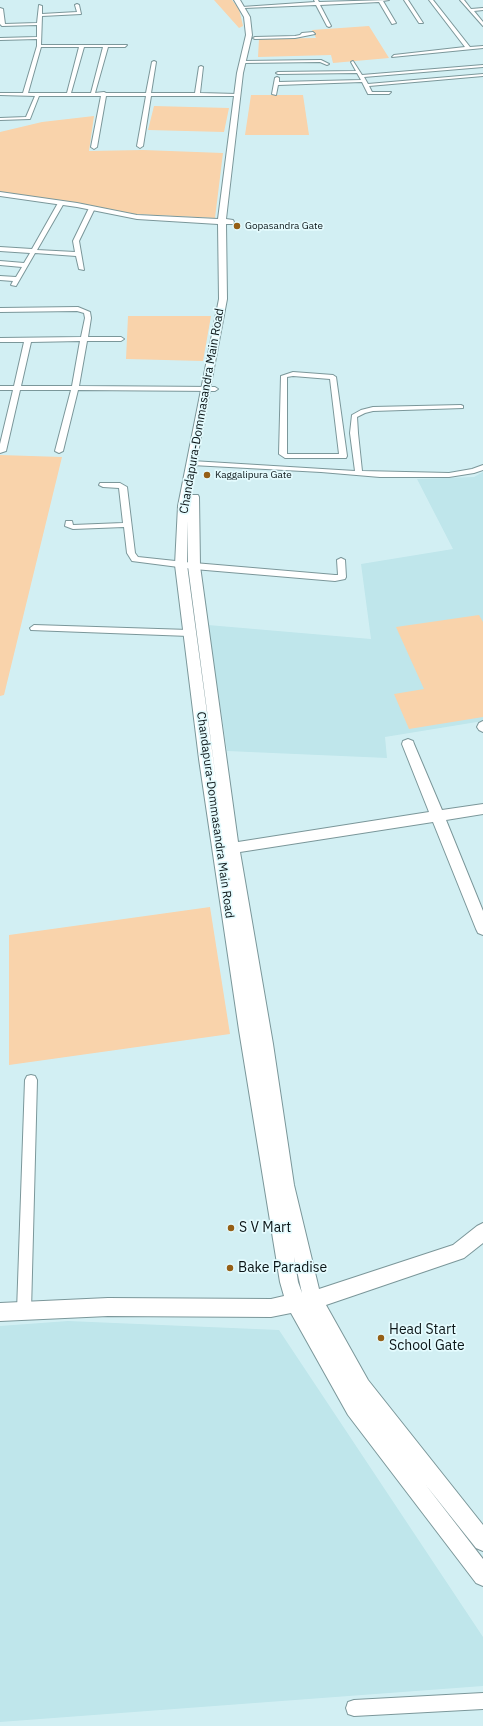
<!DOCTYPE html>
<style>
body{margin:0}
canvas{display:block;background:#d2eff3}
</style>
<canvas width="483" height="1726"></canvas>
<script>
const ctx = document.querySelector('canvas').getContext('2d');
ctx.lineJoin = 'round';
function paint(path, color) { ctx.fillStyle = color; ctx.fill(path, 'evenodd'); }
function stroke(path, color, width, dash) { ctx.strokeStyle = color; ctx.lineWidth = width; ctx.lineCap = dash ? 'butt' : 'round'; ctx.setLineDash(dash || []); ctx.stroke(path); }
function label(font, color, halo, rows, align = 'center') {
  ctx.font = font + ' "IBM Plex Sans",sans-serif'; ctx.lineWidth = 3.5; ctx.setLineDash([]); ctx.textBaseline = 'middle'; ctx.strokeStyle = halo; ctx.fillStyle = color; for (const [text, x, y, turn = 0] of rows) {
    ctx.save(); ctx.translate(x, y); ctx.rotate((+turn || 0) * Math.PI / 180); ctx.textAlign = isNaN(turn) ? turn : align; if (halo) ctx.strokeText(text, 0, 0); ctx.fillText(text, 0, 0); ctx.restore();
  }
}
paint(new Path2D(`
 M483,472V721L385,737L387,758L227,751L208,625L371,639L361,564L453,549L417,479L474,477Z
 M68,1321L279,1330L483,1637V1686L0,1722V1326Z`), '#bfe6eb');
paint(new Path2D(`
 M214,0H232L239,9L243,26L239,28Z
 M369,26L389,58L333,63L331,55L258,57L259,39L316,38L312,30Z
 M251,95H303L309,135H245Z
 M154,106L229,108L224,132L148,130Z
 M94,116L89,151L143,150L223,153L215,218L134,214L0,192V132L42,122Z
 M128,316H211L203,361L126,359Z
 M0,455L62,457L4,695L0,696Z
 M479,615L483,622V717L409,729L394,694L424,689L396,627Z
 M210,907L230,1034L9,1065V935Z`), '#f9d3ab');
const street = new Path2D(`
 M314,0H318L319,2L389,0L383,1L396,23L392,24L379,2L320,5L331,26L329,27L327,26L316,5L244,8L242,7L315,2Z
 M404,0H408L423,23H419Z
 M429,0H433L470,47L483,46V48L392,57L394,55L465,47Z
 M460,0H464L471,9L483,8V10L474,11L483,22V26Z
 M77,4L79,5L81,14L42,16L41,45H127L125,47H108L95,93L104,92L106,93H146L152,62L154,61L156,62L151,93H195L199,67L201,66L203,67L200,93L237,94L239,95L237,96H151L143,146L140,148L137,146L146,96H106L97,147L94,149L91,147L101,96H39L30,119L0,120V118L26,117L35,96L0,95V93H23L37,46V39L0,40V38L37,37V25L2,26L0,24V8L3,9L5,24L37,23L39,5L42,6V14L77,12L75,5ZM41,47H79L67,93H28ZM84,47H103L91,93H71Z
 M313,32L315,34L295,38L255,39L253,38L255,37L295,36L300,35L302,33Z
 M321,60L329,64L327,65L320,62L244,63L242,62L244,61Z
 M353,61L362,75L483,65V67L364,77L368,84L483,74V76L369,86L372,92H391L389,94H368L362,82L278,85L276,95L272,94L275,78L277,77L279,78V82L361,80L357,73L278,74L276,73L278,72L356,71L351,62Z
 M61,201L64,203L37,250L75,252L73,241L89,208L94,207L95,208L79,241L84,270L79,269L76,256L35,253L16,286L11,285L13,281L0,280V276L16,277L22,267L0,265V261L24,263L30,253L0,251V247L32,249L58,203Z
 M78,307L90,312L91,318L88,337H121L124,339L121,341H87L79,386L215,387L218,389L215,391L78,390L63,451L59,453L55,451L71,390H20L6,451L0,453V444L13,390H0V386H14L24,342H0V338L81,337L85,318L84,313L77,311L0,312V308ZM80,341L72,386H21L31,342Z
 M293,372L333,375L336,377L347,456L346,458H285L279,454L281,376ZM293,376L330,379L339,454H287V377Z
 M461,405L463,406V408L373,411L365,413L357,417L358,433L362,471L449,473L472,469L483,465V470L474,473L449,477H380L321,472L192,465L188,463L192,461L355,471L350,433L352,415L361,410L373,407Z
 M100,483H120L127,487L135,553L138,557L194,563L335,575H338L337,560L341,558L345,560L346,577L345,579L335,581L194,569L132,561L127,553L124,527L73,529L65,526L66,521H72L73,525L123,523L119,488L103,487L99,485Z
 M34,625L189,630L193,633L189,636L31,630L30,628Z
 M31,1075L35,1076L37,1080L31,1311L29,1316L24,1318L19,1316L17,1311L25,1080L27,1076Z
 M483,1693V1709L354,1716L348,1714L346,1708L348,1702L354,1700Z`);
const secondary = new Path2D(`
 M234,0H240L250,17L252,35L243,73L226,219L233,220L234,222L233,224H226L227,299L190,495H198L199,497L200,566L238,842L429,812L402,744L403,741L408,739L413,741L414,744L442,810L483,804V814L446,820L483,911V935L478,933L476,929L433,822L240,852L273,1044L294,1185L319,1289L453,1245L477,1226L483,1223V1243L464,1258L326,1305L368,1380L483,1525V1551L476,1548L425,1484L483,1559V1586L476,1583L348,1415L291,1313L271,1317L108,1316L0,1321V1303L108,1298L271,1299L284,1296L280,1282L239,1030L199,759L175,565L178,506L219,299L218,224L137,219L77,207L0,196V192L77,203L137,215L218,219L237,73L246,35L244,17ZM188,521V566L217,787L187,565ZM294,1257L302,1293L298,1282Z
 M483,721V732L479,730L477,727L479,723Z`);
stroke(street, '#7b979a', 2);
stroke(secondary, '#7b979a', 2);
paint(street, '#fff');
paint(secondary, '#fff');
for (const [x, y, r, color] of [
 [237,226,4,"#955f16"],
 [207,475,4,"#955f16"],
 [231,1228,4,"#955f16"],
 [230,1268,4,"#955f16"],
 [381,1338,4,"#955f16"]
]) { const dot = new Path2D(); dot.arc(x, y, r, 0, 2 * Math.PI); ctx.fillStyle = color; ctx.fill(dot); stroke(dot, '#e4fbfe', 1.5); }
label('10px', '#0b1517', '#e4fbfe', [
 ["Gopasandra Gate",245,226],
 ["Kaggalipura Gate",215,475]
], 'left');
label('12px', '#0b1517', '#e4fbfe', [
 ["Chandapura-Dommasandra Main Road",202,411,-80],
 ["Chandapura-Dommasandra Main Road",215,815,82]
]);
label('14px', '#0b1517', '#e4fbfe', [
 ["S V Mart",239,1228],
 ["Bake Paradise",238,1268],
 ["Head Start",389,1330],
 ["School Gate",389,1346]
], 'left');
</script>
